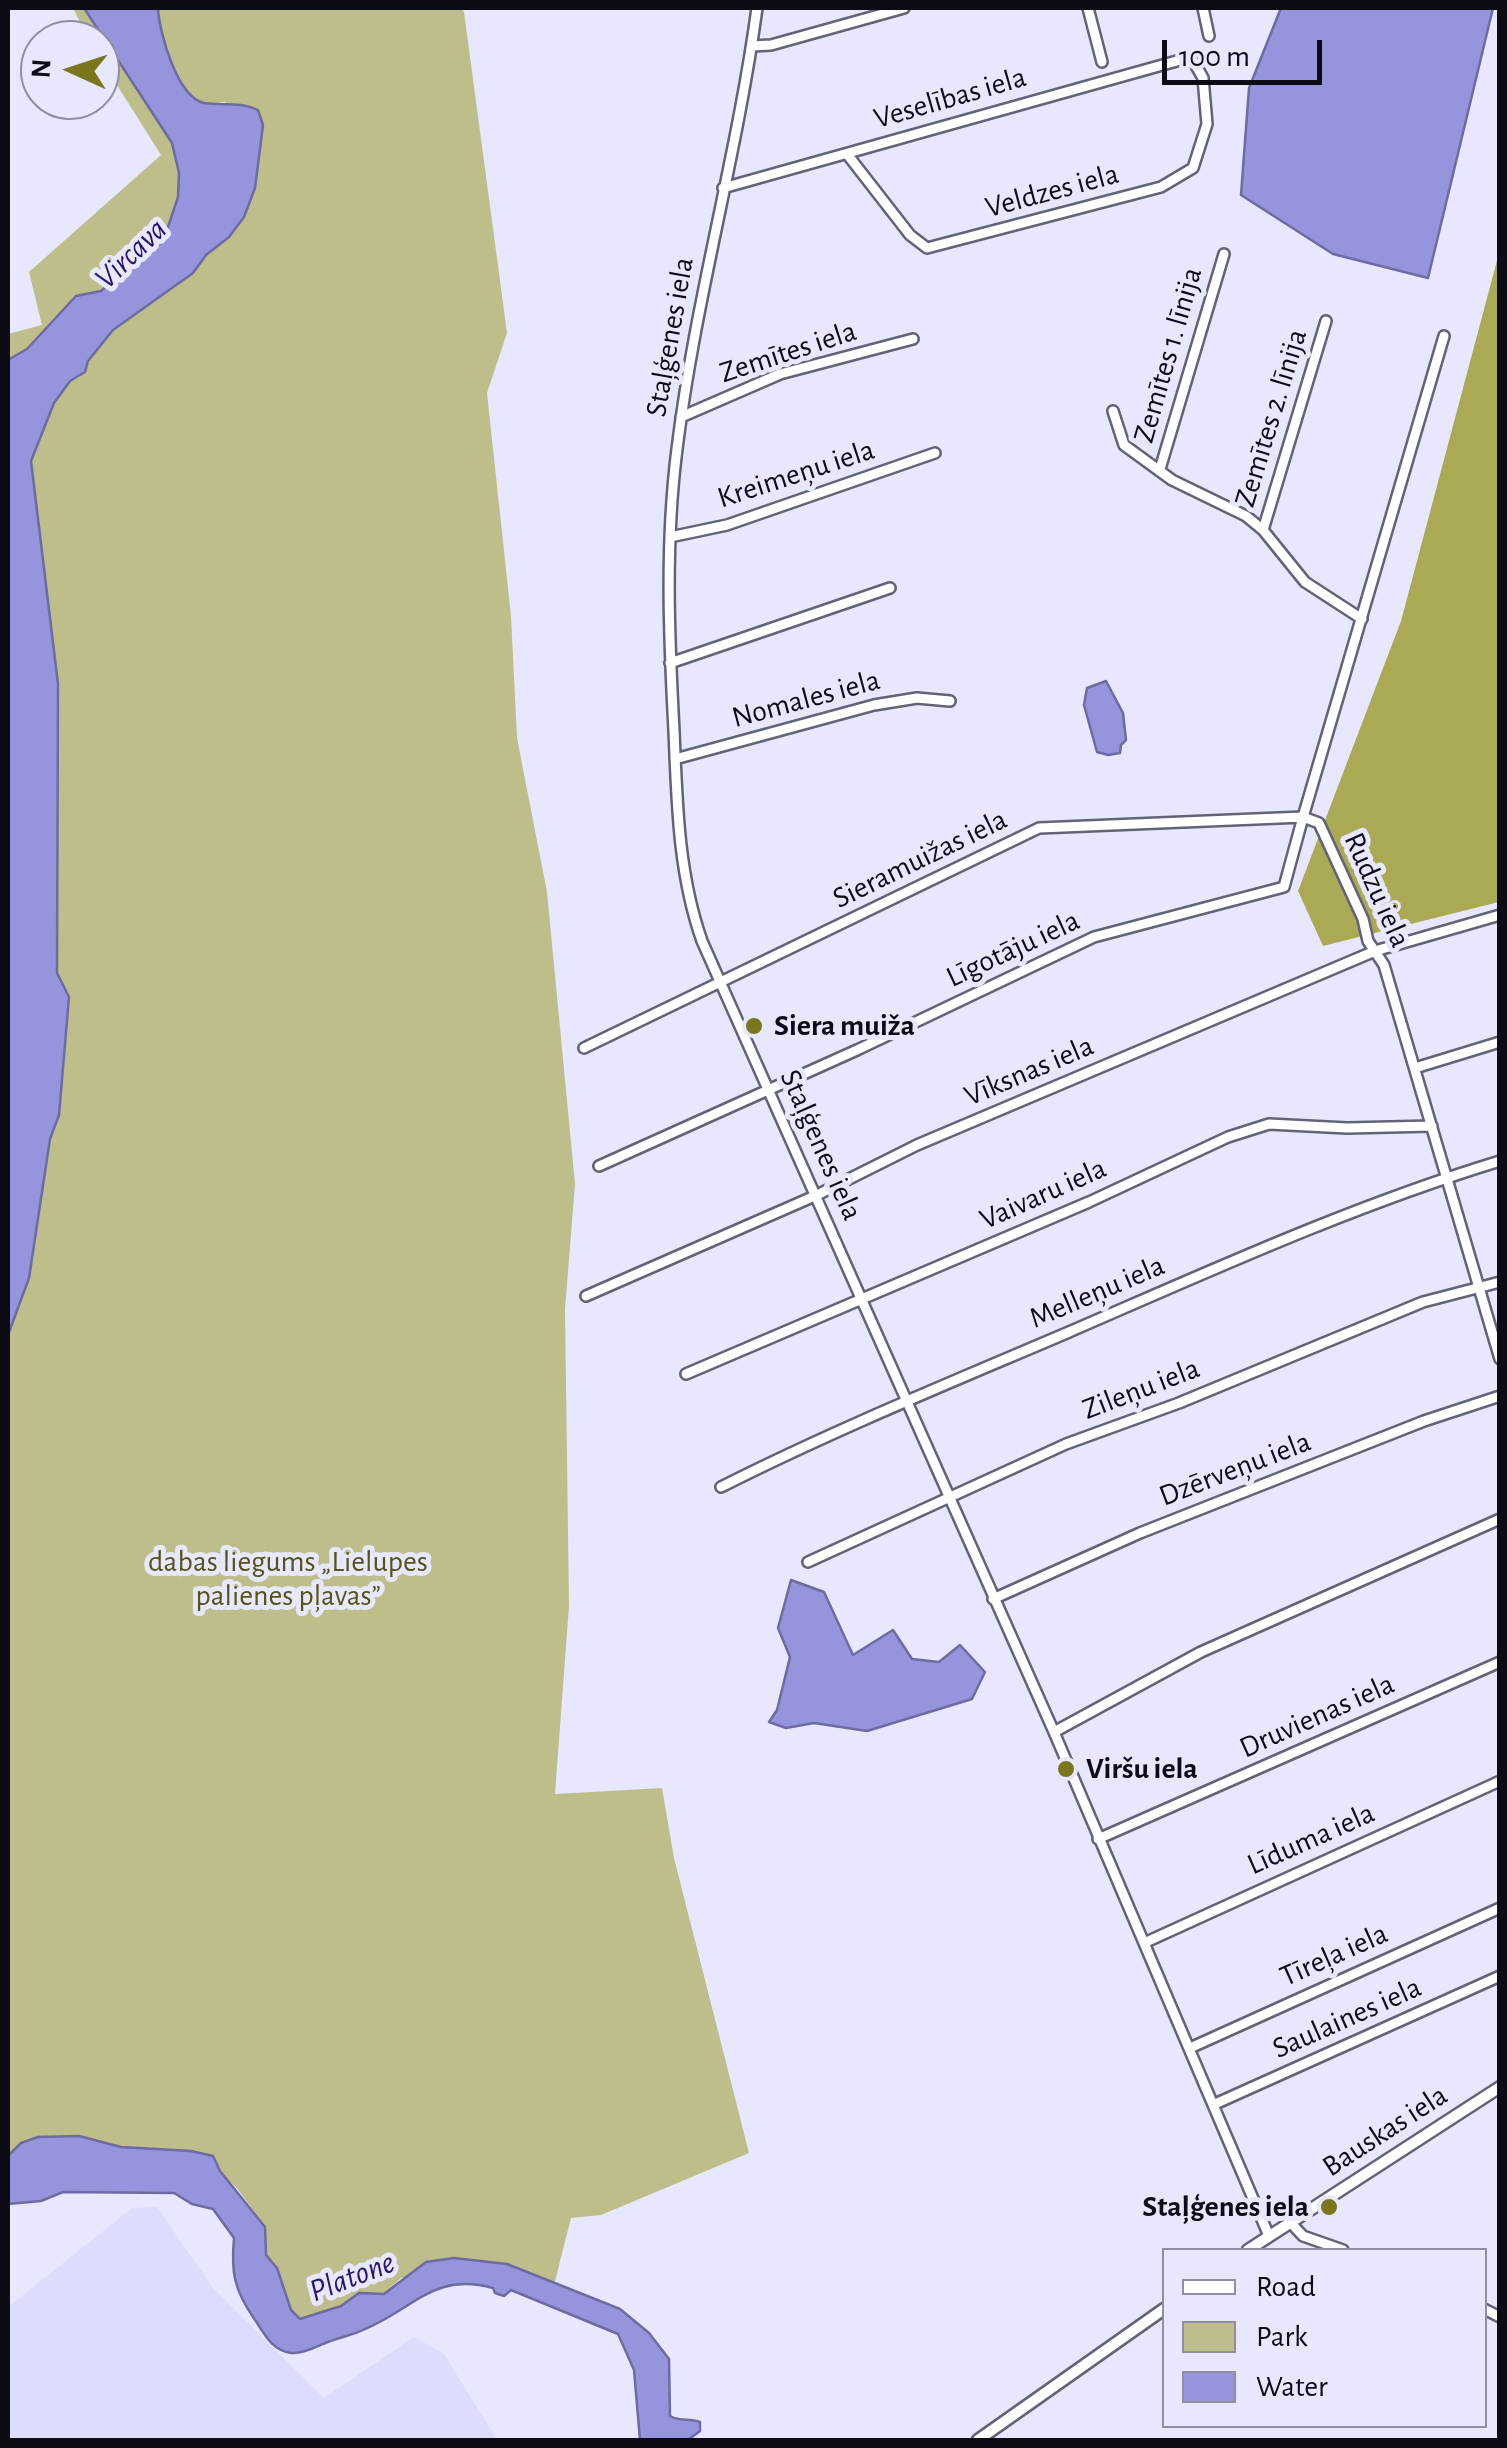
<!DOCTYPE html>
<meta charset="utf-8">
<style>
body{margin:0}
#map{position:relative;width:1507px;height:2448px;overflow:hidden;background:#e7e7ff;font-family:"Alegreya Sans",sans-serif}
canvas{display:block}
.frame{position:absolute;inset:0;border:10px solid #0c0c14;pointer-events:none}
.legend{position:absolute;left:1162px;top:2248px;width:325px;height:180px;box-sizing:border-box;background:#e7e7ff;border:2px solid #8f8fa1;margin:0;padding:12px 18px;list-style:none;font-size:30px;color:#0c0c14}
.legend li{display:flex;align-items:center;gap:20px;height:50px}
.legend b{width:50px;border:2px solid #8f8fa1}
.north{position:absolute;left:20px;top:20px;width:100px;height:100px;box-sizing:border-box;background:#e7e7ff;border:2px solid #8f8fa1;border-radius:50%;rotate:273deg;font-size:28px;font-weight:700;line-height:40px;text-align:center;color:#0c0c14}
.north::after{content:'';display:block;margin:auto;width:35px;height:45px;background:#79761c;clip-path:polygon(50% 0,100% 100%,50% 72%,0 100%)}
.scale{position:absolute;left:1162px;top:40px;width:160px;height:45px;box-sizing:border-box;border:5px solid #0c0c14;border-top:0;padding-left:12px;font-size:30px;line-height:35px;white-space:nowrap;color:#0c0c14;-webkit-text-stroke:8px #e7e7ff;paint-order:stroke}
</style>
<div id="map">
<canvas width="1507" height="2448"></canvas>
<div class="frame"></div>
<ul class="legend">
<li><b style="height:12px;background:#fff"></b>Road</li>
<li><b style="height:28px;background:#bebe8a"></b>Park</li>
<li><b style="height:28px;background:#9794de"></b>Water</li>
</ul>
<div class="north">N</div>
<div class="scale">100 m</div>
</div>
<script>
const ctx = document.querySelector('canvas').getContext('2d');
ctx.lineJoin = 'round';
function paint(path, color) { ctx.fillStyle = color; ctx.fill(path, 'evenodd'); }
function stroke(path, color, width, dash) { ctx.strokeStyle = color; ctx.lineWidth = width; ctx.lineCap = dash ? 'butt' : 'round'; ctx.setLineDash(dash || []); ctx.stroke(path); }
function label(font, color, halo, rows, align = 'center') {
  ctx.font = font + ' "Alegreya Sans",sans-serif'; ctx.lineWidth = 10; ctx.setLineDash([]); ctx.textBaseline = 'middle'; ctx.strokeStyle = halo; ctx.fillStyle = color; for (const [text, x, y, turn = 0] of rows) {
    ctx.save(); ctx.translate(x, y); ctx.rotate((+turn || 0) * Math.PI / 180); ctx.textAlign = isNaN(turn) ? turn : align; if (halo) ctx.strokeText(text, 0, 0); ctx.fillText(text, 0, 0); ctx.restore();
  }
}
paint(new Path2D(`
 M157,2207L213,2288L324,2398L414,2337L444,2354L497,2440H8V2307L132,2208Z`), '#dcddfc');
paint(new Path2D(`
 M73,8H84L172,143L179,173L178,197L165,236L101,291L76,296L27,349L8,360V334L42,325L29,272L161,155L100,58V40H89Z
 M158,8H462L464,12L507,333L487,393L511,616L517,738L547,892L575,1184L565,1309L569,1606L555,1794L662,1788L674,1858L749,2153L601,2215L571,2218L554,2285L507,2264L401,2278L383,2294L359,2293L341,2306L304,2320L291,2310L277,2268L266,2255L265,2226L236,2187L191,2151L121,2147L79,2136L17,2150L8,2156V1335L29,1278L50,1139L59,1115L69,997L57,973L58,684L31,461L54,403L70,381L80,377L88,361L113,330L193,274L206,255L229,237L244,217L255,188L225,102C214,103 202,105 193,98C175,87 159,29 158,8Z`), '#bebe8a');
paint(new Path2D(`
 M1499,253V902L1323,946L1298,891L1401,621Z`), '#abaa54');
const water = new Path2D(`
 M84,8H158C159,32 177,97 204,103C222,106 240,101 258,110L263,125L255,188L244,217L229,237L206,255L193,273L113,330L88,361L85,372L70,381L54,403L31,461L58,684L57,973L69,997L59,1115L50,1139L29,1278L8,1335V360L27,349L76,296L101,291L165,236L178,197L179,173L172,143Z
 M1281,8H1493L1428,278L1333,254L1241,195L1249,88Z
 M1106,681L1123,713L1126,740L1121,745L1120,753L1108,755L1097,752L1084,705L1087,688Z
 M791,1580L824,1592L853,1655L893,1630L912,1659L939,1662L960,1645L985,1672L972,1699L867,1731L814,1723L786,1728L769,1722L777,1710L790,1657L778,1628Z
 M79,2136L121,2147L191,2151L213,2156L220,2171L265,2227L266,2255L277,2268L291,2310L300,2319L341,2306L359,2293L384,2294L426,2262L454,2258L507,2264L620,2309L649,2333L669,2359L670,2416C680,2422 689,2418 700,2422V2431L688,2440H640L634,2370L618,2334L511,2290L504,2296L495,2293L493,2288C434,2272 415,2308 365,2329C354,2335 340,2337 328,2342C317,2346 303,2354 291,2353C271,2351 263,2331 253,2317C234,2289 231,2272 234,2238L213,2209L192,2204L174,2193L63,2192L41,2201L8,2204V2156L21,2143L38,2137Z`);
paint(water, '#9794de');
stroke(water, '#6d6ba1', 2.5);
const minor = new Path2D(`
 M757,8C737,156 695,301 677,449C665,543 669,637 674,731C677,802 678,873 702,941L1054,1732L1269,2236
 M1088,8L1102,62
 M1203,8L1209,36
 M752,46L771,45L904,8
 M723,188L1191,57L1203,78L1207,124L1193,168L1161,187L927,248L910,235L847,154
 M1444,336L1303,817L1319,823L1363,919L1368,941L1384,965L1500,1359
 M1113,411L1124,445L1172,480L1246,516L1263,530L1305,582L1362,619
 M681,417L780,374L913,339
 M1160,469L1224,254
 M1263,530L1326,321
 M670,537L727,525L935,453
 M670,663L890,588
 M675,759L874,705L917,698L950,701
 M584,1048L1039,828L1303,817L1284,887L1094,937L857,1050L599,1166
 M1415,1068L1500,1042
 M586,1296L817,1195L917,1145L1375,951L1500,915
 M686,1374L1089,1202L1228,1137L1269,1124L1347,1128L1432,1126
 M721,1487C834,1430 952,1382 1069,1332C1210,1271 1352,1206 1500,1161
 M808,1562L1066,1444L1179,1403L1423,1302L1500,1282
 M993,1599L1140,1533L1424,1421L1500,1396
 M1054,1732L1201,1652L1500,1519
 M1098,1839L1500,1662
 M1144,1943L1500,1781
 M1190,2048L1500,1908
 M1215,2104L1500,1976
 M1290,2222L1303,2236L1343,2250
 M1484,2309L1500,2317`);
const tertiary = new Path2D(`
 M1248,2250L1500,2087
 M978,2440L1164,2309`);
stroke(minor, '#636377', 14);
stroke(tertiary, '#636377', 15);
stroke(minor, '#fff', 9);
stroke(tertiary, '#fff', 10);
for (const [x, y, r, color] of [
 [754,1026,10,"#79761c"],
 [1066,1769,10,"#79761c"],
 [1329,2207,10,"#79761c"]
]) { const dot = new Path2D(); dot.arc(x, y, r, 0, 2 * Math.PI); ctx.fillStyle = color; ctx.fill(dot); stroke(dot, '#e7e7ff', 4); }
label('30px', '#0c0c14', '#e7e7ff', [
 ["Veselības iela",950,98,-16],
 ["Veldzes iela",1052,191,-15],
 ["Staļģenes iela",670,337,-80],
 ["Zemītes iela",788,352,-18],
 ["Zemītes 1. līnija",1168,355,-74],
 ["Zemītes 2. līnija",1271,418,-73],
 ["Kreimeņu iela",796,474,-18],
 ["Nomales iela",806,699,-15],
 ["Sieramuižas iela",920,859,-26],
 ["Rudzu iela",1377,890,66],
 ["Līgotāju iela",1013,949,-25],
 ["Vīksnas iela",1029,1071,-23],
 ["Staļģenes iela",821,1145,66],
 ["Vaivaru iela",1043,1194,-24],
 ["Melleņu iela",1097,1292,-23],
 ["Zileņu iela",1141,1389,-21],
 ["Dzērveņu iela",1235,1469,-21],
 ["Druvienas iela",1317,1716,-24],
 ["Līduma iela",1311,1839,-24],
 ["Tīreļa iela",1334,1955,-24],
 ["Saulaines iela",1347,2018,-24],
 ["Bauskas iela",1385,2131,-33]
]);
label('bold 30px', '#0c0c14', '#e7e7ff', [
 ["Siera muiža",774,1026],
 ["Viršu iela",1086,1769],
 ["Staļģenes iela",1309,2207,"right"]
], 'left');
label('30px', '#565414', '#e7e7ff', [
 ["dabas liegums „Lielupes",288,1562],
 ["palienes pļavas”",288,1596]
]);
label('italic 32px', '#29146b', '#e7e7ff', [
 ["Vircava",131,254,-44],
 ["Platone",352,2277,-21]
]);
</script>
